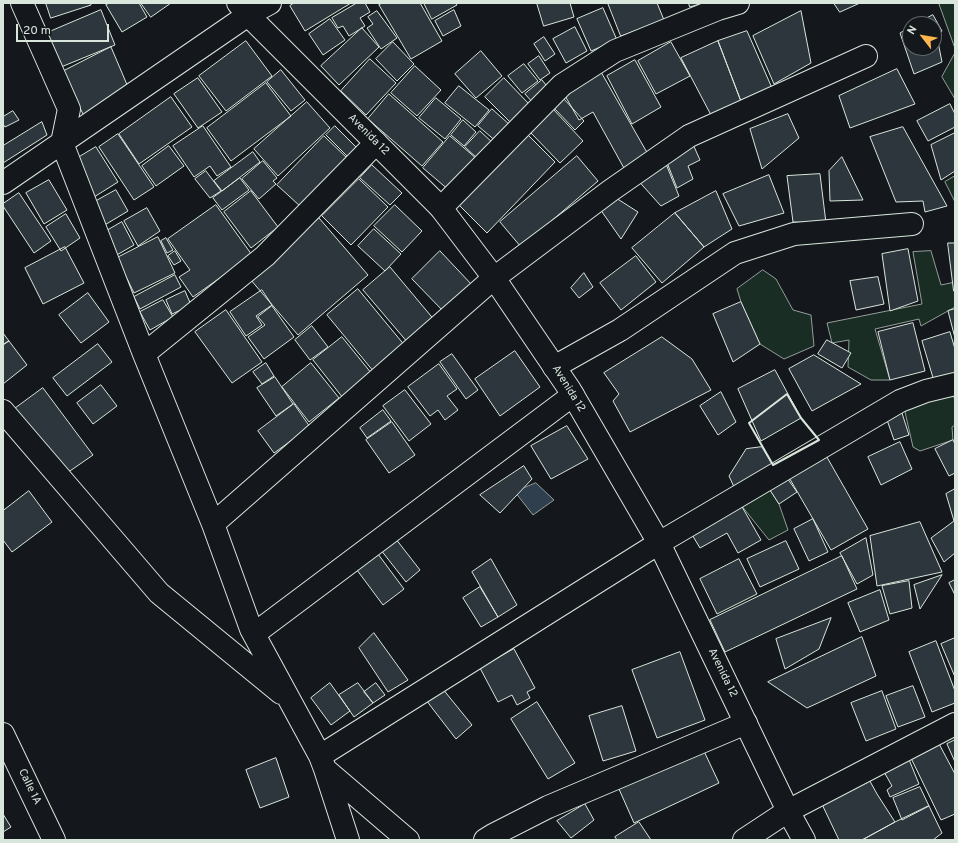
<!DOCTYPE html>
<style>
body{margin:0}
#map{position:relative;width:958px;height:843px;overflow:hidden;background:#14181c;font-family:Overpass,sans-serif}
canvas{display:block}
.frame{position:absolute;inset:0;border:4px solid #d8e6dc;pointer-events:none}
.north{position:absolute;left:902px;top:16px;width:40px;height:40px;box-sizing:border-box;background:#14181c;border:1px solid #626a69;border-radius:50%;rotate:301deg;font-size:11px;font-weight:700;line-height:16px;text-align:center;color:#d8e6dc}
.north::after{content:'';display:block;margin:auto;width:14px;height:18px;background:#ffb74d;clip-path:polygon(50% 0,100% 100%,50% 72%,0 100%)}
.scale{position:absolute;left:16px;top:24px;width:93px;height:18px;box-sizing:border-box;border:2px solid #d8e6dc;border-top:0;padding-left:5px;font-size:12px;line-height:14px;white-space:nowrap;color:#d8e6dc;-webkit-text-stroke:3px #14181c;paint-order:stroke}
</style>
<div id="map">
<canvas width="958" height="843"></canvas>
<div class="frame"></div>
<div class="north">N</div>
<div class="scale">20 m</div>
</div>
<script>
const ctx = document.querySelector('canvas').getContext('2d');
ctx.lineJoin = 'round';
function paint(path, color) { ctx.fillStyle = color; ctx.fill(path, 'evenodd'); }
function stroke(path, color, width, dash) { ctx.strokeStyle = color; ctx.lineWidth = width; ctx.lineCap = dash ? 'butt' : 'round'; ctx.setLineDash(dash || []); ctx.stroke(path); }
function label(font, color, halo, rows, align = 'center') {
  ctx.font = font + ' Overpass,sans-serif'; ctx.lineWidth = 3; ctx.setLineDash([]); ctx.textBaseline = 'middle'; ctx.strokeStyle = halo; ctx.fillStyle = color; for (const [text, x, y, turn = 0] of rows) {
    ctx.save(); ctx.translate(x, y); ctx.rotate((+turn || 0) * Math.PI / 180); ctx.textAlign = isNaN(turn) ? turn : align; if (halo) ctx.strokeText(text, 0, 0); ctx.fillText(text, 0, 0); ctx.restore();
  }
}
const green = new Path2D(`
 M939,3H955V48Z
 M955,53V99L942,77Z
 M955,176V202L945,182Z
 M931,251L941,285L955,282V307L921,326L919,319L875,329L890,380H871L848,367L849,340L832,343L827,323L922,304L913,252Z
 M763,270L776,279L793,310L811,315L814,346L784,359L760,344L741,302L737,289Z
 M953,392L955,402V425L952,427L953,440L920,451L913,447L903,403Z
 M768,487L779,504L788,530L769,540L741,505Z`);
paint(green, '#1a2d24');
stroke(green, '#939e99', 1);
const water = new Path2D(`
 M536,483L554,500L533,515L515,492Z`);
paint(water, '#2f3f4d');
stroke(water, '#939e99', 1);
const building = new Path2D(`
 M46,3H91V5L51,18Z
 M110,3H139L147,17L122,32L106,5Z
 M141,3H171L151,17Z
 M294,3H351L305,31L290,6Z
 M357,3H365L370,12L360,18L365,26L349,36L343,26L338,28L332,18Z
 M383,3H420L442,41L411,59L379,5Z
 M424,3H456L457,5L432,19Z
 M537,3H570L574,17L544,26Z
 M608,3H657L664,20L621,36Z
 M689,3H703L690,7Z
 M834,3H860L840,12Z
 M603,8L617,40L591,51L577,19Z
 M101,10L115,45L61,67L47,33Z
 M454,10L461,26L443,36L435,21Z
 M377,11L397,38L381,49L367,28L373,24L368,17Z
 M801,11L811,63L774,84L753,36Z
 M933,15L942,31L937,37L942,62L914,74L900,33L910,27V48H934V24H916Z
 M330,19L345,40L323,55L309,34Z
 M575,27L587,51L566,63L553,39Z
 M362,28L379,47L339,85L321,66Z
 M747,31L772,88L742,104L718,41Z
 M544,37L555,54L545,61L534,44Z
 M246,41L272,76L226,111L199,76Z
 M718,41L742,104L711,115L681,58Z
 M393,42L414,64L397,81L376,59Z
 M671,42L690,76L656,94L638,61Z
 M111,47L128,87L85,118L62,72Z
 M481,51L502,76L476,98L455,74Z
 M539,56L550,73L540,80L528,64Z
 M370,59L396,83L366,115L341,91Z
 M635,60L661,107L632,124L607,76Z
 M524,64L538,81L522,93L508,76Z
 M415,66L441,90L417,116L391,93Z
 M897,69L915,104L850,128L839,96Z
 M281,70L305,100L291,111L267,82Z
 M601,72L649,156L625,170L593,112L579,120L564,94Z
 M198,78L222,112L198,128L174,94Z
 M504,78L530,105L511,123L485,97Z
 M542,80L550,90L534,104L525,94Z
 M266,83L291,116L231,161L207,128Z
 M459,86L489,110L475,127L445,103Z
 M389,94L443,142L422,166L368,119Z
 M171,97L192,127L139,164L119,134Z
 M436,98L461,119L445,139L419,118Z
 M564,99L584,121L575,130L554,108Z
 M307,102L330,128L278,176L254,149Z
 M950,104L955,114V127L928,141L917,121Z
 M492,109L510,125L497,142L478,126Z
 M553,109L583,141L560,163L530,132Z
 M13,111L19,120L5,127L3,124V117Z
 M788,114L799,138L762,169L750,129Z
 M463,120L476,132L464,146L451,135Z
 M42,122L47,135L3,163V146Z
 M203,126L231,167L217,176L210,166L194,177L173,146Z
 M335,126L360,151L351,160L326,135Z
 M903,127L947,206L925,212L923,201L896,202L870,137Z
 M480,131L494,144L479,160L465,147Z
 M955,133V171L941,180L931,145Z
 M118,134L154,187L134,200L99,147Z
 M527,134L555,162L487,233L459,205Z
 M324,136L348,159L301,207L277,185Z
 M450,136L477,159L450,191L423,168Z
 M692,142L700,160L688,166L693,179L677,188L664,155Z
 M169,146L184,166L156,186L142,166Z
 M96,147L118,182L94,197L71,162Z
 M253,152L260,162L222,191L214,181Z
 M577,156L598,181L521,247L500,222Z
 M842,157L863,200L830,201L829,171Z
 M664,159L679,196L661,206L634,176Z
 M263,161L277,178L273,181L276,184L259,199L242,179Z
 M372,165L402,193L390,205L360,178Z
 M206,171L221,191L210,198L195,179Z
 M820,174L826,223L793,222L787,176Z
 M769,175L784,213L739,226L723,194Z
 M240,178L249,190L222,210L213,198Z
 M359,179L388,207L351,245L322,216Z
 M49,180L67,210L44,224L26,193Z
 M116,190L128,211L103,226L91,204Z
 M251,191L278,227L251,248L224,212Z
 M716,191L732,229L704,247L675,213Z
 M19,193L51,241L34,253L3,206V204Z
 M616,198L638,212L621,239L600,209Z
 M216,205L252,255L193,297L179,277L190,270L168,239Z
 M395,205L422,231L402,252L374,226Z
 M147,208L160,231L138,246L124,221Z
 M675,213L704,247L662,283L632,248Z
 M66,214L80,238L61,251L46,227Z
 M319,218L368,275L298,335L250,279Z
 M122,222L134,245L115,256L103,233Z
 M374,229L401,254L385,271L358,246Z
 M158,237L175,273L134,293L117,258Z
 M166,238L173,250L167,253L161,241Z
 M948,243H955V291H954Z
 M65,247L84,283L43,304L25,268Z
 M908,249L918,301L890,311L882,254Z
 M175,251L181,261L174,265L168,256Z
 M440,251L473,286L445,313L412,279Z
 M636,256L656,282L621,310L600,283Z
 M390,267L436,322L409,344L363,290Z
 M584,273L593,287L579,298L571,288Z
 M175,275L181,287L140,309L134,297Z
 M878,277L884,304L856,310L850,281Z
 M358,289L406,347L374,372L327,315Z
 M262,290L272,305L256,316L262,325L246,336L230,312Z
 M185,291L191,305L172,314L166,300Z
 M88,293L109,322L81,343L59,315Z
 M163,300L173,317L150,330L140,312Z
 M741,302L760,344L733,362L713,314Z
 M272,306L294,337L264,359L248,337L265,325L258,317Z
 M955,309V338L948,311Z
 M226,310L262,362L232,383L195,332Z
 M913,323L925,371L890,380L878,332Z
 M312,326L328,347L310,360L295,340Z
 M950,332L955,349V375L934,381L922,341Z
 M3,333L9,341L3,345Z
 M342,337L372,374L343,398L313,360Z
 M662,337L692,359L711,390L630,432L613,401L619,394L604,373Z
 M827,340L851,353L842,368L818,354Z
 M9,341L27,365L3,384V345Z
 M98,344L112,362L67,396L53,378Z
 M515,351L540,387L500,416L475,379Z
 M452,354L478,390L466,399L440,362Z
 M814,355L861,384L812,411L789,369Z
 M266,363L274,376L262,384L253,372Z
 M311,363L339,398L309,422L282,387Z
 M439,364L457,389L447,396L458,410L445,420L438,410L430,416L408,387Z
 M775,370L801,418L761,441L738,389Z
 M275,377L293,404L276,416L257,388Z
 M101,385L117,406L93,424L77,403Z
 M43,388L93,455L67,473L9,413Z
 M405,390L431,424L409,441L383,406Z
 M721,392L736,422L718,435L700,406Z
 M294,404L310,427L274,453L258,431Z
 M383,410L391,421L367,438L360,428Z
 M901,410L909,435L894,440L886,417Z
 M392,422L415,455L389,473L366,440Z
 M567,426L588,459L551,479L531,446Z
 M953,440L955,444V473L949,476L935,449Z
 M900,442L912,469L881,485L868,457Z
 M762,447L773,465L735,489L729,476L746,449Z
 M824,452L868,529L831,550L787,474Z
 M524,466L532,479L500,513L480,495Z
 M785,475L797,492L779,504L768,487Z
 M955,489V553L944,562L931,538L954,521L946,494Z
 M29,491L52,522L12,552L3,540V511Z
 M741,505L761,540L738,553L727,533L700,548L691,533Z
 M813,519L828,552L809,561L794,529Z
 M920,522L942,572L877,586L870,536Z
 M392,534L420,570L406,582L377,545Z
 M866,538L873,575L857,584L840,553Z
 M786,541L799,569L760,587L747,559Z
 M372,546L404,589L383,605L351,562Z
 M842,556L857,589L725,652L710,620Z
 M491,559L517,605L498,617L472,572Z
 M739,559L757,594L717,614L700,579Z
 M942,575L920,609L914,585Z
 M955,580V595L949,583Z
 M909,581L912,608L890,614L882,586Z
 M480,587L498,617L481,627L463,598Z
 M880,590L889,620L860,632L848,603Z
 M831,618L819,649L785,669L776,639Z
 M374,633L408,680L388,692L359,648Z
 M862,637L876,676L807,708L768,682Z
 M955,638V677L941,644Z
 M936,641L955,691V703L932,712L909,652Z
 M514,649L535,688L527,692L530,698L517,705L512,695L498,702L480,668Z
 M680,652L705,720L657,738L632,670Z
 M330,683L350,711L331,725L311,698Z
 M358,683L373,703L354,717L339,695Z
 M376,683L385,695L373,703L364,692Z
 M913,686L925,717L898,727L886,696Z
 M442,688L472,725L456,739L426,700Z
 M882,691L896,729L866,741L851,703Z
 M537,702L575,763L548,779L511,719Z
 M622,706L636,751L603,761L589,716Z
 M937,740L955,774V814L941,820L909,754Z
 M955,740V762L947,744Z
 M703,749L719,783L634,823L619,789Z
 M908,757L919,784L890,797L887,790L892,786L883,770Z
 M276,758L289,797L260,808L246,770Z
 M866,774L877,794L895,822L862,840H839L819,798Z
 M920,787L929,806L902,820L893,798Z
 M585,804L594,820L571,838L557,821Z
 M929,806L942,833L933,840H862L895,822Z
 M3,814L11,827L3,832Z
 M639,822L651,840H617L615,837Z`);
paint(building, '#2c363c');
stroke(building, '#d8e6dc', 1);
const street = new Path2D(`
 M22,3L69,109L62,143L144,354L213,524L251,629L320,756L325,769L348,840
 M3,183L248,15L270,3
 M441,208L562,85L615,51L718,9L738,3
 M144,354L265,256L376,143
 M554,367L620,330L735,253L794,234L912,224
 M3,411L159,593L281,693
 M213,524L494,278L610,191L689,136L866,56
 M254,634L573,395
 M3,734L54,840
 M320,756L659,543L900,401L926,391L955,384
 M325,769L408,840
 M485,840L493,835L548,807L746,723
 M744,840L788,811L955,724`);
const secondary = new Path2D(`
 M238,3L248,15L441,208L494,278L570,390L659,543L788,811L804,840`);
stroke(street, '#d8e6dc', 24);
stroke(secondary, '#d8e6dc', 24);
stroke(street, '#14181c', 22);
stroke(secondary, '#14181c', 22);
stroke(new Path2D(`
 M787,394L801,418L819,440L773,465L749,423Z`), '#d8e6dc', 2);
label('11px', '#d8e6dc', '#14181c', [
 ["Avenida 12",368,135,45],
 ["Avenida 12",568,389,58],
 ["Avenida 12",722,673,64],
 ["Calle 1A",29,787,64]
]);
</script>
